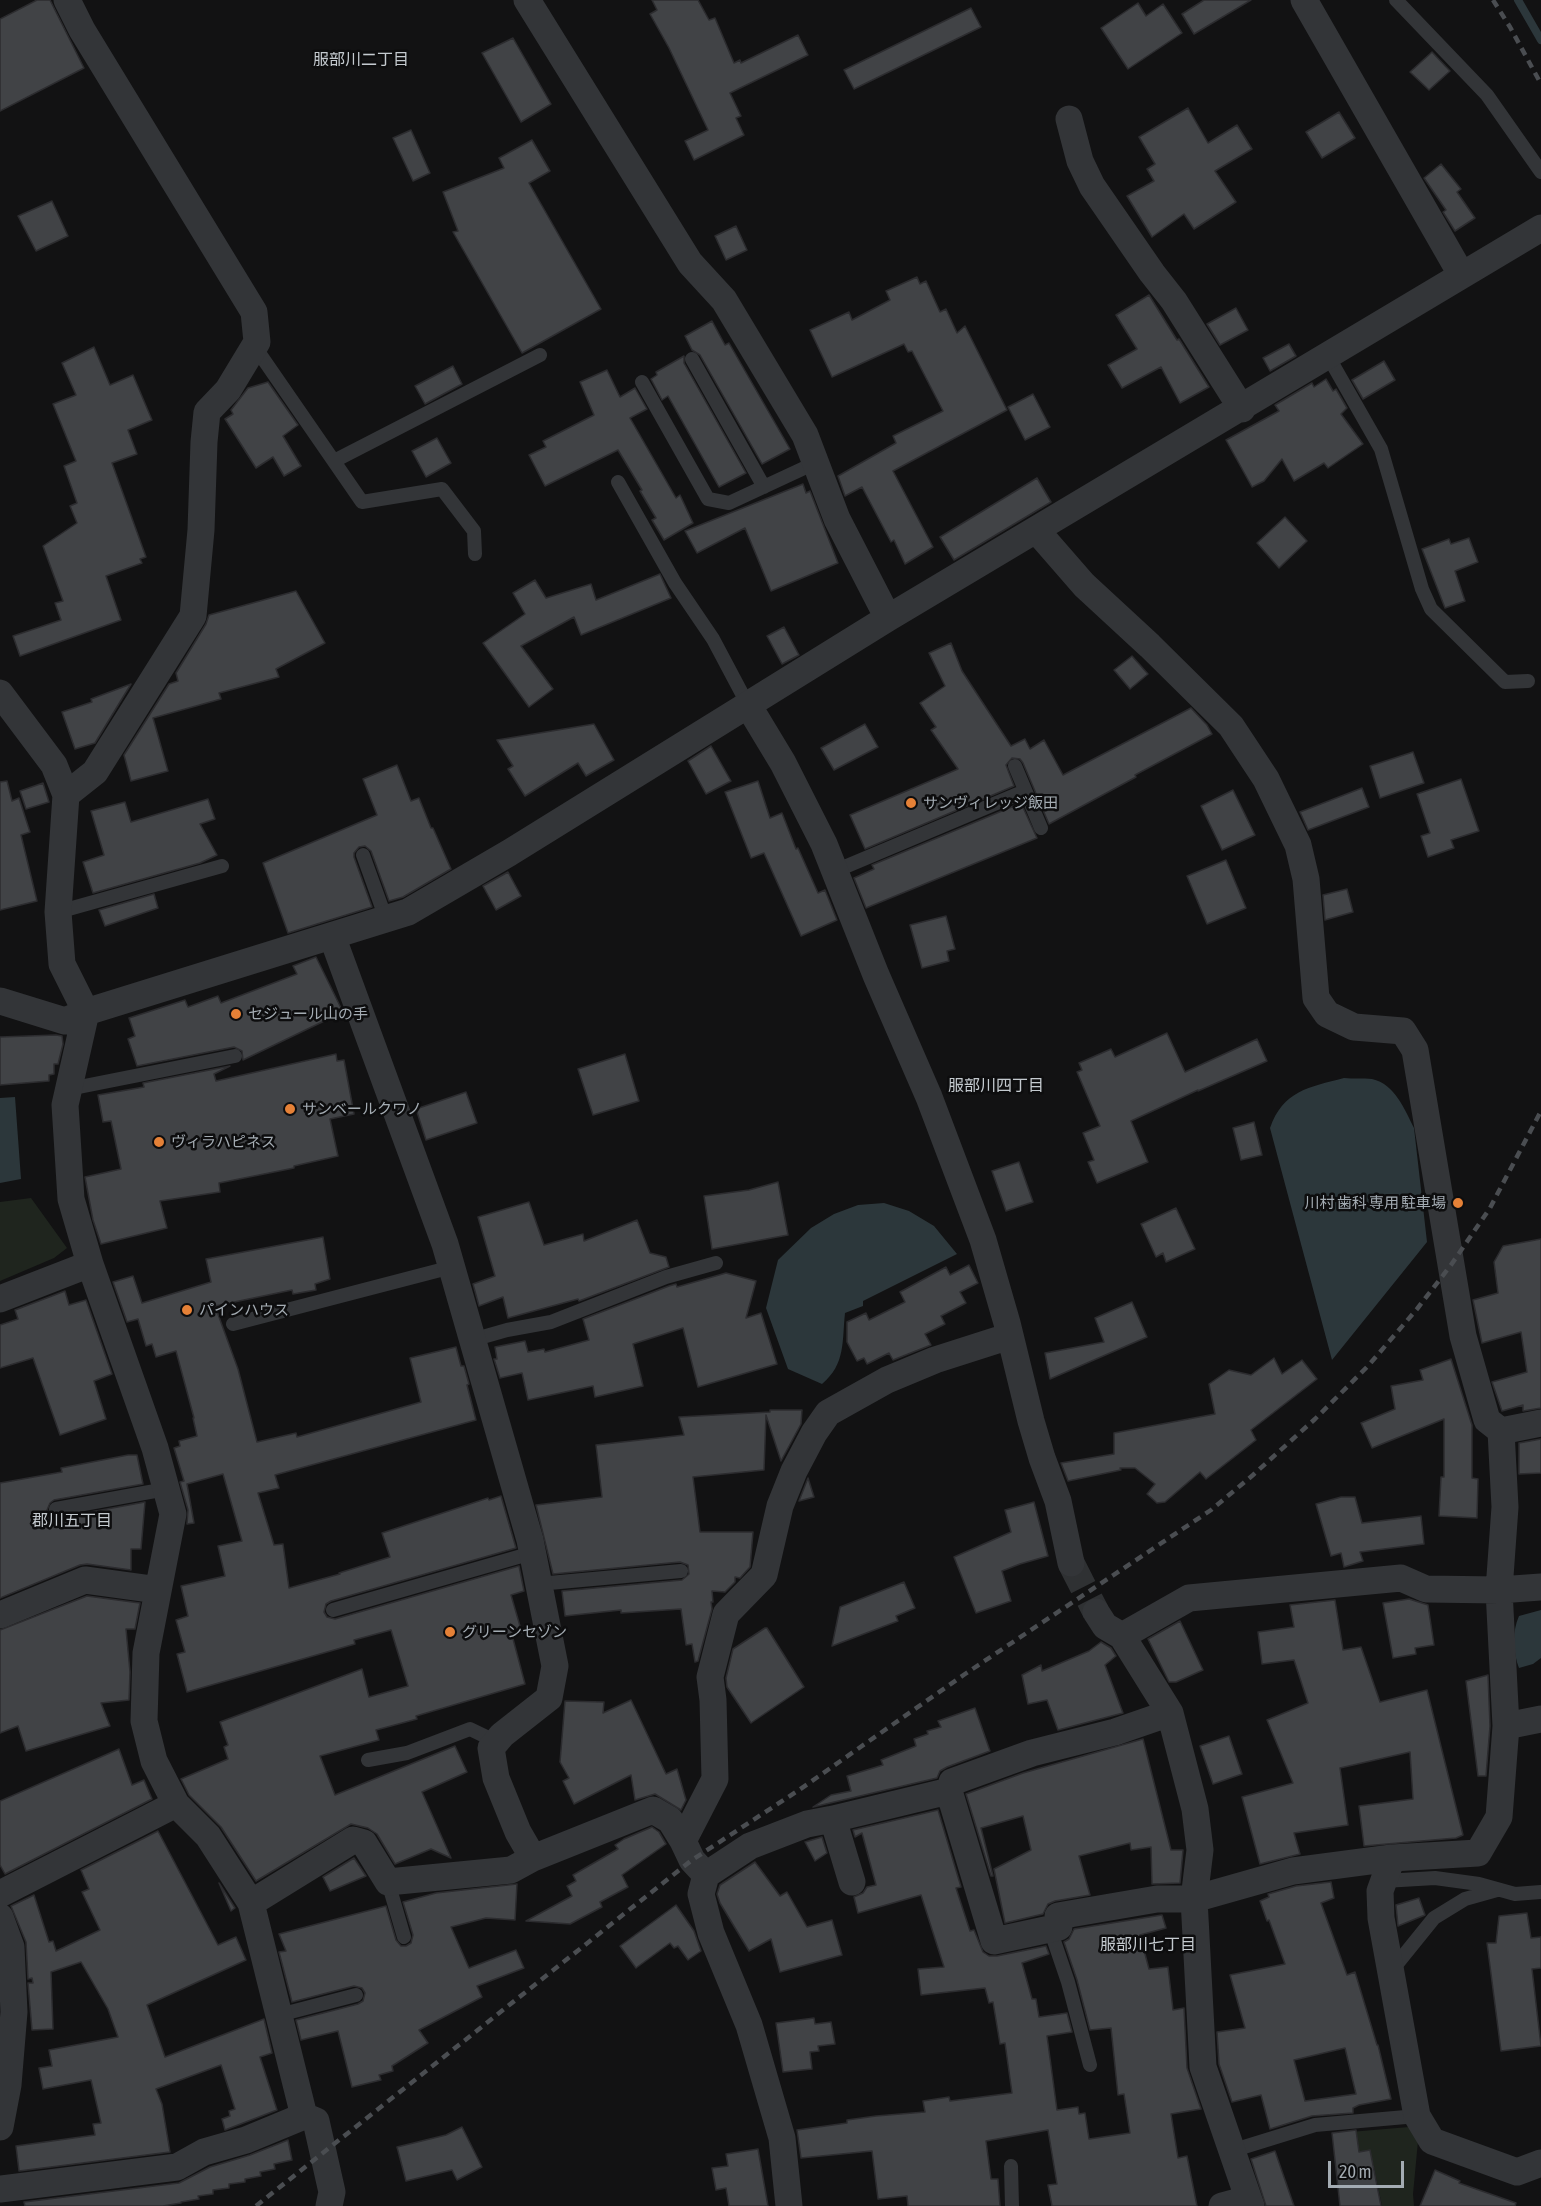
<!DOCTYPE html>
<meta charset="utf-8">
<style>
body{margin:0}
#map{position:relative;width:1541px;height:2206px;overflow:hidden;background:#121213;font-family:"Asap Condensed",sans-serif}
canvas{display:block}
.scale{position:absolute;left:1328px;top:2161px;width:76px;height:27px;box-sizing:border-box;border:3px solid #a4acb3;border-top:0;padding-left:8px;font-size:18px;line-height:21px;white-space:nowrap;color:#a4acb3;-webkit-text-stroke:4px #0d0d0e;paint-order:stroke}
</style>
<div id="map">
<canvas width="1541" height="2206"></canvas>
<div class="scale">20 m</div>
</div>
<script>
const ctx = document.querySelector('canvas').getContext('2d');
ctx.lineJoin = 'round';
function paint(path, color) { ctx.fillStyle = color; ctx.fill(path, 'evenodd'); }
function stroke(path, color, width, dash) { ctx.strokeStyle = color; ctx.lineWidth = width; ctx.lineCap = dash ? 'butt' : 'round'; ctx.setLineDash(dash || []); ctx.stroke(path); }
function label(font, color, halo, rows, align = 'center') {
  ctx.font = font + ' "Asap Condensed","Noto Sans JP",sans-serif'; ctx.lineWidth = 5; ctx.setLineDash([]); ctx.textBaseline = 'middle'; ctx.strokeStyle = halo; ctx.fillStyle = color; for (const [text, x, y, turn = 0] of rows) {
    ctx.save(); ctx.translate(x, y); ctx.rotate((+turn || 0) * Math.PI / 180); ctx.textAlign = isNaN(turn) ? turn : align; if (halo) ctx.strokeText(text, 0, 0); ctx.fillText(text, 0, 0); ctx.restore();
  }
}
paint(new Path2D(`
 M31,1198L67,1248L54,1258L0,1281V1202Z
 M1409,2127L1418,2141L1413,2194L1414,2206H1382L1373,2163L1357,2166L1350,2132Z`), '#1f251e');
paint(new Path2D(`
 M1344,1078C1353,1079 1363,1078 1372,1079C1395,1084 1405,1110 1414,1128L1427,1242L1332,1360L1270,1128C1283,1091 1309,1087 1344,1078Z
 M15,1097L21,1179L0,1183V1098Z
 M884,1203L909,1211L934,1226L957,1254L863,1301V1306L845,1313C842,1341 846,1364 822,1384L788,1369L766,1308L778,1260L811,1228L834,1214L858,1205Z
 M1541,1610V1658L1533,1664L1519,1668C1513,1653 1512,1631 1519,1616Z`), '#2c373b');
stroke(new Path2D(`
 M1518,0L1541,40`), '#2c373b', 8);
const building = new Path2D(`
 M37,0H50L84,68L0,111V19Z
 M652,0H698L709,20L715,18L734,63L740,60L741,63L798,35L808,55L730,93L741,116L736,118L744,135L694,160L685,141L708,130L669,48L650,14L657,10Z
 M1204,0H1251L1194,34L1182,14Z
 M1138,3L1146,16L1163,4L1182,33L1128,69L1101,28Z
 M971,8L981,27L854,89L844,70Z
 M513,38L551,104L521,122L482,53Z
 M1432,52L1450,71L1429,90L1410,72Z
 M1188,108L1208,143L1237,125L1252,149L1215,171L1236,202L1194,229L1184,214L1152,237L1127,196L1154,181L1147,169L1155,164L1139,137Z
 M1339,112L1355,138L1322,158L1306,132Z
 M411,130L430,173L413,181L393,138Z
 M532,140L550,171L529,183L601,309L522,353L453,232L458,231L443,192L504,168L499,158Z
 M1441,164L1461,189L1457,192L1475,218L1455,231L1443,212L1446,210L1424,178Z
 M52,201L68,236L36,251L18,216Z
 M736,226L747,250L726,260L715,236Z
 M917,277L920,284L926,281L940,312L946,309L957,333L965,326L1007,410L893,471L933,547L905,564L894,540L891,542L862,487L845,496L838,476L896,443L893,436L943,411L912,351L908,352L904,344L832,377L810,330L849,312L852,320L890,300L886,291Z
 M1149,295L1177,340L1179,339L1209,387L1180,403L1161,367L1122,388L1108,365L1137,349L1116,315Z
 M1236,308L1248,330L1220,345L1207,324Z
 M712,321L725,345L729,343L790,449L762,464L700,355L692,350L685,336Z
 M1289,344L1296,356L1270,371L1263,358Z
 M94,347L110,385L133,375L152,420L128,430L137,454L112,463L146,557L140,559L142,563L106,576L121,620L20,656L13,636L61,620L55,603L63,601L43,546L77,523L70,506L77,503L64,466L76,461L53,404L76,395L62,363Z
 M684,356V363L746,473L719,487L668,396L662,400L651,379L657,375L656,372Z
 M1384,361L1395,380L1363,399L1352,380Z
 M453,366L462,384L425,404L415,386Z
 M607,370L620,397L635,388L647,409L630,418L676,498L680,495L693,523L664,540L652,520L656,518L640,491L642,490L618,450L545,486L529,455L546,447L543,441L594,415L580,382Z
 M1326,379L1333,391L1336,389L1347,408L1341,414L1363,444L1328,468L1324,463L1294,481L1282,459L1264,481L1252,487L1226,440L1279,411L1275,405L1312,383L1314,387Z
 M268,382L298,425L283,436L301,466L284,476L273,457L256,468L225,419L233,414L231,410L248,388Z
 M1033,394L1050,427L1025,440L1008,407Z
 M437,438L451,463L426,477L412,451Z
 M1037,478L1051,502L954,560L940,537Z
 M803,484L806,493L810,491L838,563L771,591L745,528L697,553L685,531Z
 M1285,517L1307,541L1279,568L1257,543Z
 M1469,538L1478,562L1455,571L1465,601L1445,608L1422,549L1449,539L1451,544Z
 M660,574L671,598L581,635L574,617L521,646L553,689L529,707L483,643L525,614L513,593L535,580L546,598L591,584L596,600Z
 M296,591L325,643L276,669L279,677L219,693L221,699L153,718L168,771L131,781L124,755L169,684L178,681L176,673L206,624L209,615Z
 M784,627L799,655L782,664L767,636Z
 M951,643L962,671L1011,746L1025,739L1030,749L1044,740L1063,775L1191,708L1207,725L1212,734L1135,775L1136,777L1049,824L1023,763L1020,759L1012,758L1006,765L1014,786L865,849L850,815L958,769L931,730L936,727L920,703L945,686L929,653Z
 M1132,656L1148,674L1130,689L1114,670Z
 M131,684L95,743L75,749L62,712L92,702L91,699Z
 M594,724L614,760L586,776L578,763L525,796L508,769L513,766L497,740Z
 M865,724L878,747L834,770L821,748Z
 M711,746L731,781L706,794L688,761Z
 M1413,752L1424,783L1380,798L1370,766Z
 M397,765L411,801L419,798L431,828H433L451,869L403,897L389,901L371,851L365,846L359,847L354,853V857L372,907L288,933L263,863L377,815L363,779Z
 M1461,779L1479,831L1451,840L1454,848L1428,857L1421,836L1430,833L1417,794Z
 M7,781L12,801L19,798L30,832L21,835L37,901L0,910V782Z
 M758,781L770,818L782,813L796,849L798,848L818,893L825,890L837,920L801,936L764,853L751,858L725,792Z
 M43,783L49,802L26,809L20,791Z
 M1362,788L1369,807L1308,830L1300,812Z
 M1233,790L1255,835L1222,850L1201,806Z
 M208,799L215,819L200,824L217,855L200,863L93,893L83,862L104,855L91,811L125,802L131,822Z
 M1021,803L1037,838L866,908L854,878L874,869L872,865Z
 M1226,860L1246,908L1207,924L1187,876Z
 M508,872L521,896L496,910L483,886Z
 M1347,889L1353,912L1325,920L1323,895Z
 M154,894L158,908L105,926L99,910Z
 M946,916L955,949L947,951L949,961L922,968L910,925Z
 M316,957L343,1012L243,1060L242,1051L234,1047L137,1066L128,1039L135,1036L129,1018L185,1000L188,1007L218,996L221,1003L297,974L293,966Z
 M1167,1033L1185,1072L1257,1039L1267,1061L1198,1091V1090L1131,1121L1148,1162L1097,1183L1088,1162L1094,1160L1083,1133L1100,1126L1077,1072L1082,1070L1079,1063L1111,1049L1115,1057Z
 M56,1035L62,1036L63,1044L58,1064H54V1074L49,1075V1081L0,1085V1037Z
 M336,1054L337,1061L344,1060L354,1114L330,1119L338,1156L294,1166V1168L219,1183L220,1192L160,1201L167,1228L101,1244L93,1220L85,1177L121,1169L111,1121L103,1122L98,1095L144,1087L143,1083L230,1066L214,1074L216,1081Z
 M625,1054L639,1101L593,1115L578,1069Z
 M466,1092L477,1123L426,1140L416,1109Z
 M1254,1122L1262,1155L1241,1160L1233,1128Z
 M1019,1162L1033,1202L1006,1211L992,1171Z
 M778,1182L788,1235L712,1249L704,1196L749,1190Z
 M529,1202L544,1245L583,1234L584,1241L637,1220L650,1253L666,1257L669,1267L579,1301L578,1299L508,1318L503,1297L479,1306L473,1284L495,1276L478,1217Z
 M1176,1208L1195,1249L1166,1262L1163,1253L1156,1257L1141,1224Z
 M323,1237L330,1279L315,1284L316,1290L293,1294L292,1290L215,1306L238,1369L257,1442L296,1433L297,1437L421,1402L410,1358L456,1347L461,1366H464L469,1384L467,1385L476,1420L275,1475L279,1488L258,1493L274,1545L283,1544L289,1588L340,1574L339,1573L390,1557L382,1533L488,1498L489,1500L501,1496L516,1548L331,1601L326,1604L324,1612L327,1617L335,1619L519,1566L524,1591L511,1595L522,1633L512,1635L525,1684L416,1716L417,1719L376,1730L379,1740L320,1756L335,1795L455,1746L467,1772L422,1792L451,1858L431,1849L395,1864L377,1834L368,1828L351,1824L256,1881L221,1827L189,1795L181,1779L228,1759L224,1747L228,1745L220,1722L362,1669L369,1697L408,1686L391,1630L354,1640L355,1644L187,1692L177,1654L185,1652L176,1620L188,1616L181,1586L225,1576L218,1546L242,1541L223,1474L187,1484L194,1523L187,1524L188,1510L180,1482L184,1481L174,1448L180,1446L179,1441L197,1436L193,1418H194L176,1351L156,1357L152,1344L146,1346L138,1319L127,1322L113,1282L133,1276L142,1303L211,1282L206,1259Z
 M1541,1239V1408L1523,1411V1405L1502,1411L1492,1382L1527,1372L1521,1332L1482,1343L1473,1300L1498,1293L1494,1262L1503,1246Z
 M969,1265L978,1283L960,1292L966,1303L941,1316L945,1324L925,1334L931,1345L893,1360L889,1353L867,1364L864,1358L857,1361L847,1342V1322L866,1313L869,1320L905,1302L900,1292L946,1267L950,1275Z
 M726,1273L756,1281L746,1318L761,1313L777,1364L698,1387L683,1328L633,1344L643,1386L595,1397L593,1386L528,1400L522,1373L500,1378L494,1359H497L495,1347L525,1341L528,1352L544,1349L545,1352L589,1340L583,1319L669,1286L676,1284L677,1287Z
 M65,1291L69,1305L86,1300L112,1374L94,1381L106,1419L60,1435L33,1358L0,1368V1325L18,1319L15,1310Z
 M1132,1302L1147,1337L1050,1379L1045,1353L1104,1342L1095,1318Z
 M1274,1358L1282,1374L1302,1360L1317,1379L1251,1430L1256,1440L1206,1479L1200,1472L1165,1502L1157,1503L1147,1494L1155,1484L1135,1468H1120L1121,1470L1068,1481L1061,1463L1114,1454V1433L1215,1414L1209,1384L1229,1370L1251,1375Z
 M1451,1359L1472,1425V1478L1478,1479L1477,1518L1439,1516L1441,1477H1444V1419L1372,1448L1361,1423L1395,1409L1391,1386L1423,1380L1420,1370Z
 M770,1410H802L801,1424L781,1461L766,1415L764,1470L693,1477L700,1532H753L750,1567L740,1578L735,1577V1582L725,1592L712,1591L713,1602H711L712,1609L698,1661L695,1662L692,1644L686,1645L681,1609L621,1613V1610L565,1616L562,1591L682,1580L689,1574L688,1565L680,1562L553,1574L536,1505L602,1497L596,1445L684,1435L679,1417L770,1412Z
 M1541,1439V1473L1519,1474V1443Z
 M128,1455H137L143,1484L54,1500L50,1503L47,1510L50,1515L58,1518L145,1502L141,1549H131V1570L87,1564L80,1565L0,1598V1483L62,1472L61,1468Z
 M808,1478L814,1497L799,1501Z
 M1341,1497H1355L1362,1523L1421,1516L1424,1544L1360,1552L1363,1561L1344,1567L1341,1553L1331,1556L1316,1504Z
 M1034,1502L1048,1556L1020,1564L1002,1571L1011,1601L976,1613L954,1557L1011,1532L1005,1510Z
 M904,1582L915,1608L896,1616L898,1621L832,1646L840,1607Z
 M87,1596L140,1603L135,1629H126L130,1672L129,1700L101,1703L110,1726L26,1751L18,1726L0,1733V1630Z
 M1409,1599L1428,1605L1434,1645L1415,1648L1416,1654L1393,1658L1383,1603Z
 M1335,1600L1343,1650L1361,1647L1380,1702L1427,1690L1463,1835L1456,1838L1364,1846L1359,1806L1413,1799L1410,1752L1340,1768L1348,1825L1294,1833L1300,1854L1260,1864L1242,1797L1293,1783L1267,1720L1308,1703L1294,1660L1262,1664L1258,1632L1294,1627L1290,1605Z
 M1180,1621L1203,1670L1176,1682H1169L1148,1639Z
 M765,1628H767L804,1687L751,1723L727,1687L726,1678L733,1649Z
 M1101,1642L1111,1648L1116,1656L1105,1665L1123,1713L1058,1730L1047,1700L1028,1704L1022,1675L1041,1665L1042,1671L1089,1651Z
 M1488,1675L1490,1726L1486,1776H1478L1466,1681Z
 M631,1700L666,1774L677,1769L686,1800L681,1810L655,1794L635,1800L631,1775L574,1804L563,1781L569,1778L560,1762L565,1701L604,1702L603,1713Z
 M975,1708L990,1751L947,1767L940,1771L937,1778L813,1807L831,1795L851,1791L847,1776L883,1765L881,1760L916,1746L914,1739L928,1734L927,1731L941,1727L938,1721Z
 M1229,1736L1242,1774L1213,1784L1200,1746Z
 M1143,1739L1171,1850H1183L1180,1883L1152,1884L1151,1847L1131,1850L1130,1843L1079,1856L1090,1895L1055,1901L1048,1904L1043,1914L1005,1923L994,1869L1031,1850L1023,1816L981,1828L993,1876H991L966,1794L1023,1773Z
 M119,1749L132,1785L144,1780L152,1799L5,1874L0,1865V1801Z
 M938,1810L961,1887L956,1888L970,1931L974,1930L983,1952L989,1956H997L1046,1946L1049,1954L1022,1963L1032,1999H1036L1039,2017L1067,2013L1072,2032L1047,2036L1057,2110L1078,2107L1079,2114L1085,2113L1089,2139L1130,2133L1124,2094L1118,2095L1111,2028L1090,2030L1077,1980L1064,1942L1069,1939L1074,1929L1162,1915L1166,1928L1140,1935L1149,1969L1168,1967L1173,2010L1184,2008L1187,2068L1201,2109L1171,2114L1178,2158L1187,2156L1197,2206H1052L1048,2185L1057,2184L1048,2130L986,2141L991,2179H998L1000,2206H908L907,2196L878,2199L872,2151L801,2158L797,2130L847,2123V2120L876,2116L925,2112L923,2101L949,2097L950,2101L1012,2093L1005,2043L1000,2044L993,2002L989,2003L985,1988L921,1995L918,1969L944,1967L921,1895L858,1913L854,1897L863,1893L867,1887L876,1885L862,1833L855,1837L853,1830Z
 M652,1827L659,1832L666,1844L622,1875L628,1887L600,1902L602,1907L570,1924L526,1921L572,1896L567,1886L576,1881L573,1875L618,1849L615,1845L624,1839Z
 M158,1831L218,1945L236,1937L246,1960L147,2005L165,2057L264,2019L272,2053L260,2057L277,2110L225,2130L222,2119L230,2116L229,2111L235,2109L221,2065L156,2089L162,2104L170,2152L19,2171L16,2146L95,2135L93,2124L101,2123L91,2080L43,2089L39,2068L52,2066L49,2050L118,2037L108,2009L81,1962L51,1972L53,2029L32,2030L28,1983H33L32,1978L28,1979L26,1942L11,1906L34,1895L49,1942L53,1941L56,1951L100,1930L82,1892L89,1889L81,1870Z
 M822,1837L827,1853L815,1861L805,1842Z
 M354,1858L366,1876L330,1891L323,1877Z
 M755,1862L780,1896L787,1892L807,1927L832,1920L842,1955L780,1972L771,1939L749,1951L720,1903L717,1894L720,1885Z
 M1331,1882L1334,1898L1321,1903L1347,1975L1355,1972L1377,2045H1378L1391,2099L1359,2105L1353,2108V2113L1312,2116L1270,2129L1261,2095L1232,2102L1219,2064L1217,2032L1245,2028L1230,1975L1285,1964L1269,1920L1267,1921L1260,1901L1269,1897L1268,1894L1296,1886ZM1345,2048L1356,2094L1305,2101L1294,2060Z
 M219,1883L235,1908L231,1911Z
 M517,1884L515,1920L486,1918L451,1927L469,1968L516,1950L524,1968L477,1986L482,1997L419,2030L428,2043L392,2066L393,2071L379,2075L381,2080L352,2087L338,2031L301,2040L296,2020L358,2004L363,2001L365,1993L362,1988L354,1986L292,2002L279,1952L286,1951L279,1934L386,1906L396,1940L401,1946H406L411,1943L413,1935L403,1902L436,1893Z
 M1419,1898L1425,1915L1398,1926L1396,1905Z
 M676,1905L694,1931L701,1951L688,1960L678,1946L674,1948L670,1943L636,1968L620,1946Z
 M1527,1913L1531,1938L1541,1937V1968L1532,1969L1541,2046L1501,2051L1487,1943H1496L1499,1916Z
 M814,2018L815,2024L831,2022L835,2044L818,2046L819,2051L810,2052L812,2069L783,2072L776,2023Z
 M462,2127L482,2167L457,2180L452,2170L406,2181L397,2147L446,2135Z
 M1356,2130L1359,2152L1370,2150L1381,2206H1340L1332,2133Z
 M288,2140L292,2160L274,2164L275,2169L260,2172L261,2176L245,2179V2182L229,2184V2188L213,2190V2194L198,2196L199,2199L181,2202V2203L163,2206H25L24,2202L179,2183L210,2167L250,2155Z
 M758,2149L768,2206H729L726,2188L716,2190L712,2168L728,2166L726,2154Z
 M1275,2151L1294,2206H1266L1251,2159Z
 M1435,2170L1460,2181L1459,2183L1516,2203L1515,2206H1420Z`);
paint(building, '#414346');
stroke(building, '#2c2c2f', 1.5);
stroke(new Path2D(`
 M1071,1563L1096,1612`), '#2f3133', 27, [27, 14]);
stroke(new Path2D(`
 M1396,0L1487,95L1541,172
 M255,347L362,502L442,489L474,531L475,554
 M1328,356L1381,449L1422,589L1431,609L1505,682L1528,681
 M692,359L764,487
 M642,382L708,499L729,503L815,463
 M334,461L540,355
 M618,482L675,583L713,639L748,705
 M1015,766L1041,828
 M363,855L386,919
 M835,871L1025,791
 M58,912L222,866
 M69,1089L235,1056
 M233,1324L452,1267
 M472,1340L507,1330L551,1322L666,1277L716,1263
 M56,1509L166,1489
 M538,1584L681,1571
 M333,1610L532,1553
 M368,1760L407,1753L470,1729L497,1742
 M1384,1881L1435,1878L1479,1884L1515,1894L1541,1892
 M388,1882L404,1937
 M1050,1929L1068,1982L1090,2065
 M1392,1970L1434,1918L1465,1899L1497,1890
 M279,2015L356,1995
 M1231,2151L1315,2125L1417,2116
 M1011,2166L1012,2206`), '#333538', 14);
stroke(new Path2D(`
 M527,0L690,263L724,300L805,435L837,519L888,618
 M1304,0L1461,274
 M1069,119L1080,161L1092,186L1152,273L1174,301L1242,409
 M1037,531L1084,585L1150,646L1231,726L1266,779L1298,845L1306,879L1316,998L1327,1014L1354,1027L1403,1031L1415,1050L1463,1336L1487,1420L1501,1431L1541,1423
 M0,693L54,765L66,795L58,912L62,964L86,1012L65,1105L71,1199L90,1264L155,1448L173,1514L146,1653L144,1721L154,1761L176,1804L208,1836L251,1903L304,2116L316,2121L332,2192L329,2206
 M748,705L783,763L824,844L876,975L929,1097L983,1240L1007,1323L1031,1421L1042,1458L1058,1501L1071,1563
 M66,795L95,772L193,616L201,530L204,442L207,412L228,390L257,342L254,312L82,30L67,0
 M332,936L445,1244L530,1540L555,1666L549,1698L502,1735L491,1748L496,1778L518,1832L533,1858L653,1810L670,1820L683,1841
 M0,1001L65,1021L86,1012L408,912L509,853L888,618L1541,228
 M0,1299L90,1264
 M1501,1431L1505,1507L1499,1590L1506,1726L1499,1817L1478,1853L1392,1858L1380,1891L1381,1918L1417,2116L1432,2141L1517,2172L1541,2163
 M1096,1612L1105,1626L1122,1636L1170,1713L1195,1809L1200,1850L1194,1899L1203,2067L1251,2206
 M0,1615L85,1580L158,1590
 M1122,1636L1189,1598L1401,1578L1426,1589L1499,1590L1541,1587
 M1506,1726L1541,1719
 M949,1791L952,1782L1032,1753L1115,1732L1170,1713
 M833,1819L807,1824L750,1846L706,1875L692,1860L683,1841L715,1779L713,1700L710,1677L726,1614L764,1575L780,1506L794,1471L814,1433L828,1413L887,1380L935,1360L1010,1336
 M706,1875L701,1894L711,1933L749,2025L782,2138L789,2206
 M852,1882L833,1819L949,1791L994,1941L1059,1927L1058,1916L1157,1899H1194L1293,1871L1392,1858
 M0,1894L176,1804
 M251,1903L353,1840L364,1843L388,1882L511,1870L533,1858
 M0,1917L11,1947L14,2012L8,2085L0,2127
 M0,2189L177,2167L204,2152L246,2140L304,2116
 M1222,2206L1248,2199`), '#333538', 27);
stroke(new Path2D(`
 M1493,0L1510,27L1541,84
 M256,2206L692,1860L799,1790L965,1674L1211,1510L1253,1475L1315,1419L1368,1366L1417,1309L1451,1265L1490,1208L1541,1111`), '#4a4d51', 4.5, [8, 6]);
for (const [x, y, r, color] of [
 [911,803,6,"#e58137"],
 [236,1014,6,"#e58137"],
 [290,1109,6,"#e58137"],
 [159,1142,6,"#e58137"],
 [1458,1203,6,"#e58137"],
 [187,1310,6,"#e58137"],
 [450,1632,6,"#e58137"]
]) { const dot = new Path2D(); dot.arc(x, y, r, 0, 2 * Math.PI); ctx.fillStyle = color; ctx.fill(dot); stroke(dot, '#0d0d0e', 2); }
label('15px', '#a4acb3', '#0d0d0e', [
 ["サンヴィレッジ飯田",923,803],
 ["セジュール山の手",248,1014],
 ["サンベールクワノ",302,1109],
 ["ヴィラハピネス",171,1142],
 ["川村 歯科 専用 駐車場",1446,1203,"right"],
 ["パインハウス",199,1310],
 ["グリーンセゾン",462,1632]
], 'left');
label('16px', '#c4cacf', '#0d0d0e', [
 ["服部川二丁目",361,60],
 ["服部川四丁目",996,1086],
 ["郡川五丁目",72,1521],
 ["服部川七丁目",1148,1945]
]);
</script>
